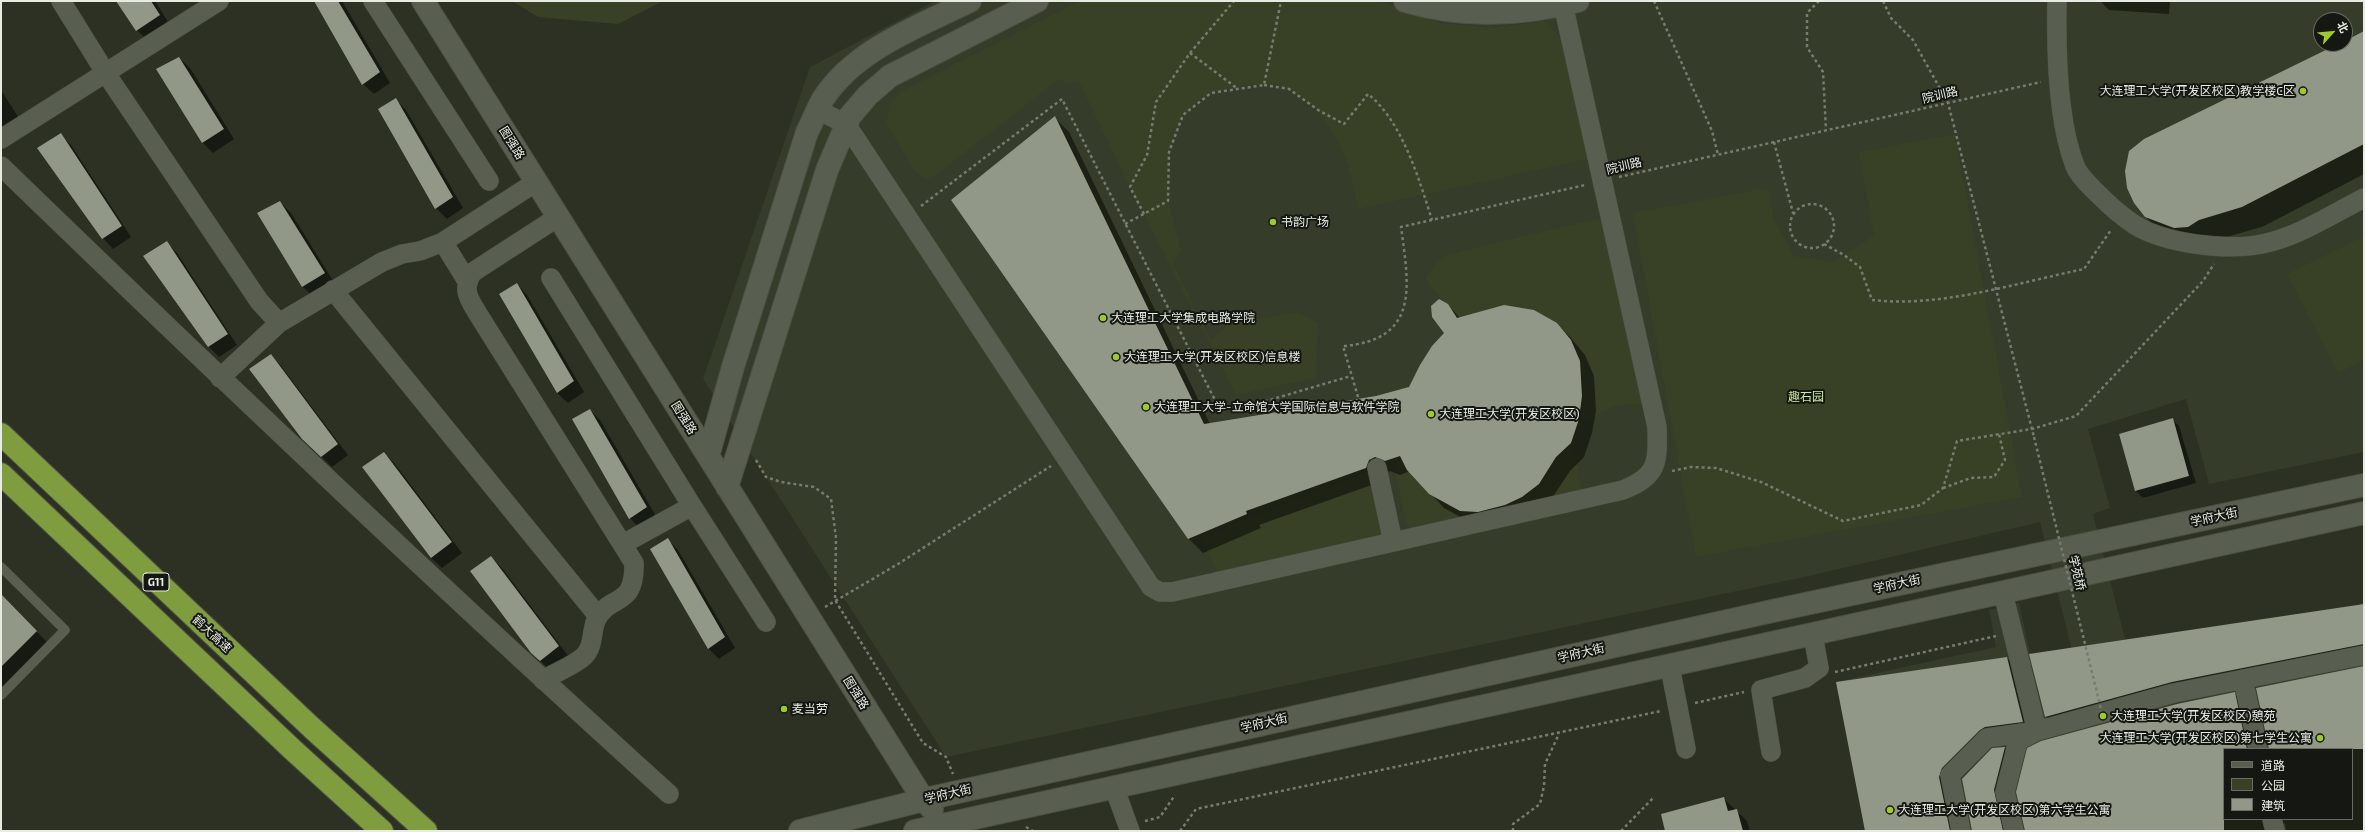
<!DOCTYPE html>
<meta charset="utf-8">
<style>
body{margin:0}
#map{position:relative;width:2365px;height:832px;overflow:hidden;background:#2c3123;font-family:"Exo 2","Noto Sans SC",sans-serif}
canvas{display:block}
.frame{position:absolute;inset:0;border:2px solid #e7ebe2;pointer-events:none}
.legend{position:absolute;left:2223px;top:748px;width:130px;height:72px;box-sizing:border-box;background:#151812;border:1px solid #696c65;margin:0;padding:5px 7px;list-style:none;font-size:12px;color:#e7ebe2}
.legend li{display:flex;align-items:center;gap:8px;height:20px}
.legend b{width:20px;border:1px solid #696c65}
.north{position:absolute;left:2313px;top:12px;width:40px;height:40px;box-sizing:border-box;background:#151812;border:1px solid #696c65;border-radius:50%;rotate:63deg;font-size:11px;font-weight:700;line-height:16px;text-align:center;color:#e7ebe2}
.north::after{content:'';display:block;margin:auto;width:14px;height:18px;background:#9fca2d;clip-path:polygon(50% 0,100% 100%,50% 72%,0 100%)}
</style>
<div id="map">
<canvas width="2365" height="832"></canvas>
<div class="frame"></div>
<ul class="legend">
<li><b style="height:5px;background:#595f50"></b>道路</li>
<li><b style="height:11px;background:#384126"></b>公园</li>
<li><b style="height:11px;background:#929888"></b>建筑</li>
</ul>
<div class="north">北</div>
</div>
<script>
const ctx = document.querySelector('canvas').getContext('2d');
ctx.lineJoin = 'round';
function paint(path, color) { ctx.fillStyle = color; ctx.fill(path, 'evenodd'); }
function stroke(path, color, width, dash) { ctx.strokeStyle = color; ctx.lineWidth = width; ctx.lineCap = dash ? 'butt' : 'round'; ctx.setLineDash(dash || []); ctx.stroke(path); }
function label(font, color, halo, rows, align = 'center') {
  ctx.font = font + ' "Exo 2","Noto Sans SC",sans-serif'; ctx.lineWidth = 4; ctx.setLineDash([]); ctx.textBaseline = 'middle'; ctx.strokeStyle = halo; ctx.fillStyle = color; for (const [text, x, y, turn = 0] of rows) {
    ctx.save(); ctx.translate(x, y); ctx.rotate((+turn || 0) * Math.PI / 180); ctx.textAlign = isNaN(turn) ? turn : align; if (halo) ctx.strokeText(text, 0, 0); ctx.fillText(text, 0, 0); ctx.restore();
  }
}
paint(new Path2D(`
 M935,1H2364V452L2209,484L2186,399L2088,429L2110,508L2093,514L2136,681L2364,633V831H1867L1836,682L1996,647L1989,610L2019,603L2039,695L2081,687L2040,522L1809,576L946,757L703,379L810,67ZM2321,20H2345V44H2321ZM2224,749H2352V819H2224Z`), '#353c29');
paint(new Path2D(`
 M512,1H663L618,24L538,17Z
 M1079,1H1380L1440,23L1494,28L1545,21L1565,44L1592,158L1358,209C1349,143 1312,68 1233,87C1214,92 1197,99 1184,114C1180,119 1178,128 1176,134C1160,176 1170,208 1181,249L1173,265L1211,340L1229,324L1297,312L1318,323L1315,378L1236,395L1130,187L1080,84L1058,80L936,175L927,179L915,172L886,123L891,104L902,91Z
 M1955,134L2022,497L1696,557L1633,213L1768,188L1773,218L1794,256L1833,262L1874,236L1859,152Z
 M1609,216L1644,405C1618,402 1610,407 1588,420L1580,418L1573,440L1583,497L1416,531L1407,525L1393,463L1403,460C1411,480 1428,494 1447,504C1477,520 1514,507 1538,484C1545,477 1549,465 1556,457C1561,452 1568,448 1571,442C1598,390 1580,310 1513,307C1494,306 1474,313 1457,318C1447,302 1433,293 1425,277L1445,255Z
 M2364,236V360L2338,373L2287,274Z
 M1377,468L1383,539L1219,576L1201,537Z`), '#384126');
paint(new Path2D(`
 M117,1H155L173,30L151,44L137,30Z
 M315,1H342L390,83L374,94L363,84Z
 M2102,1H2170L2169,14L2109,10L2102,3Z
 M2364,32V174L2262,227L2219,239L2167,238L2147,218L2340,44H2345V42Z
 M179,58L190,68L234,139L213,153L202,142Z
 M1,90L22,123L1,131Z
 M396,100L406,110L463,208L447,219L436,208Z
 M1055,118L1069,132L1210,424L1376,397L1410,388L1446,333L1448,305L1460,318L1557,324L1571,338L1585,355L1594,376L1596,411L1592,433L1584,457L1570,471L1552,498L1475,525L1444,508L1410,471L1400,475L1390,471L1383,474L1380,482L1259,525L1261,528L1203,553L1189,539Z
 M60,134L71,145L131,237L113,249L103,238Z
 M280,202L291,213L335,284L314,297L303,287L258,214Z
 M166,242L177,253L237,345L219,357L209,347L144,257Z
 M517,284L527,295L584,392L568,403L557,393Z
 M271,355L281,366L348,455L332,467L314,449Z
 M590,410L600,420L657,518L640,529L630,518Z
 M2172,419L2179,426L2196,483L2143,498L2136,491L2120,434Z
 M384,453L395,464L462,553L442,568L431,558L364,468Z
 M668,540L678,550L735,648L719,659L708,648Z
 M491,557L502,568L569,657L551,671L532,653Z
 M1,596L50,645L1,695Z
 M2364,605V661L2187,697L2061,732L2046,717L2031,655Z
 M2007,658L2022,673L2038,736L1994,745L1957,782L1961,831H1866Z
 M2364,667V831H2286L2285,823L2279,826L2277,831H2025L2234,693L2249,708L2258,749H2224V819H2352V749H2270Z
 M2005,748L2020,762L2009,810L2014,831H1972L1993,749Z
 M1724,799L1747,821L1750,831H1666Z`), '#0007');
paint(new Path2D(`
 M116,1H151L160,15L136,31Z
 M314,1H338L380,72L362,85Z
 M2364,31V144L2242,207L2199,220L2188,227L2174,228L2145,217L2134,203L2127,188L2125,171L2129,151L2144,139L2338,44H2345V41Z
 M179,57L224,129L202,143L156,69Z
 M396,98L453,197L435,209L378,109Z
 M1055,116L1204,424L1376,396L1409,387L1420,365L1432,346L1444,333L1432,317L1431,306L1439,299L1448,304L1457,318L1504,305L1534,310L1557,323L1571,340L1580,361L1582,396L1579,419L1571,443L1556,457L1539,484L1522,497L1505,505L1478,512L1460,511L1429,494L1407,470L1400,456L1385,461L1375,457L1369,460L1366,468L1246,511L1247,514L1188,539L951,200Z
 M61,133L122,226L102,239L37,148Z
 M280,201L325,273L302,287L257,213Z
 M167,241L228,334L208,347L143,256Z
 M517,283L574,381L557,393L499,294Z
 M271,354L338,444L321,457L302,439L249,369Z
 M590,409L647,507L629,519L572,419Z
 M2173,418L2189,476L2135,491L2119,434Z
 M384,452L452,542L431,558L362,467Z
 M668,538L725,637L708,649L650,549Z
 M491,556L559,646L540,661L531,653L470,571Z
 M1,594L37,631L1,667Z
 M2364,604V644L2172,682L2045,717L2029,654Z
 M2007,657L2023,722L1985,727L1980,730L1942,768L1939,777L1950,831H1865L1836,682Z
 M2364,666V749H2269L2256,688Z
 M2235,692L2247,749H2224V831H2025L2016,792L2027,748L2041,741L2177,704Z
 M2005,747L1994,790L2003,831H1972L1962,779L1992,748Z
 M1724,797L1728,811L1737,809L1743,831H1665L1661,814Z`), '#929888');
const lane = new Path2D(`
 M1,567L65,630L1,695`);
const street = new Path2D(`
 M61,1L105,72L259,301L279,323L382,262L402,254L420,251L443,242L536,182
 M373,1L489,181
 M2057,1C2056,50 2057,120 2075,166C2079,176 2090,186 2098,194C2109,205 2121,216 2135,225C2166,244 2227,251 2262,244C2298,237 2332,214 2364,198
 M818,110L846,124L1151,587L1160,592H1172L1623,490C1658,476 1658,463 1657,427L1563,4
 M1,139L219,1
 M1,166C221,379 442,589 669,794
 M443,242L467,281
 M551,278L692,506L623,544
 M333,290L598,616
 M220,378L279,323
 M1377,468L1393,542
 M692,506L766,622
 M1670,667L1686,749
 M2243,679L2258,749
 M543,680C556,672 573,666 583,657C594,648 591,632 596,620C610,593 635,609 634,563L478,314C469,299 461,289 473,272L558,217
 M1771,752L1761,690L1805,678L1819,668L1813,635
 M1114,787L1130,831
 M2272,819L2275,831
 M1961,831L1950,775L1987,738L2037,731L2003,593
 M2014,831L2005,792L2018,741L2037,731L2174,693L2364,655`);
const secondary = new Path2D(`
 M423,1L923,799L932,809
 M1405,1C1462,18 1520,16 1578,1
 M708,456L733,367L807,132C813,121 817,109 823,99C855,49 920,26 970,1
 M727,487L827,170L850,116L868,95L890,76L1037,1
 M800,831L935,797L1777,610L2364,485
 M915,831L2364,513`);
const highway = new Path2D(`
 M1,434L312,728L426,831
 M1,474L293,750L382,831`);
stroke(lane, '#4b5044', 10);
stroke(street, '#4b5044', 20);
stroke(secondary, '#4b5044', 24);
stroke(highway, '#4b5044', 24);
stroke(new Path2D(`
 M1654,1L1712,131L1718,155
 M1819,1L1807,13V47L1823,72L1826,130
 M1883,1L1891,18L1913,40L1948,103L2034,437
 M1190,53L1238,89
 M1264,85L1289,89L1318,110L1344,124L1368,94C1402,121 1419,179 1432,220
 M1774,142L1793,213
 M1619,177L2041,82
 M1790 226a22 22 0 1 1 44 0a22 22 0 1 1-44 0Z
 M921,206L1062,99L1219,408L1256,404L1351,376
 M1144,214L1130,187L1147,155L1156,102L1190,53L1234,1
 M1125,224L1168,201L1169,152L1183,115L1211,93L1264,85L1281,1
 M1824,244L1844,255L1860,267L1872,300C1940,308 2016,283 2084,269L2111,230
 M1358,397L1343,346C1420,340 1409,286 1401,227L1585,185
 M756,460L766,477L781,482L814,487L831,499L836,538L835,600L923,743L946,757L953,774
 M1672,471L1691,467L1716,468L1761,482L1843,521L1921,505L1943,488L1957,441L2032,429L2076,416L2203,281L2214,264
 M1943,488L1971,478L1994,477L2005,460L1999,434
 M825,607L898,564L1051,466
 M1835,672L1996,636
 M1695,703L1744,692
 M1145,821L1160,817L1175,795
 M1026,827L1033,831
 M1180,831L1196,809L1661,711
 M1513,831V824L1540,804L1544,786L1545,764L1559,734
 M1621,831L1654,797`), '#777c70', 2.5, [3, 3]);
stroke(lane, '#595f50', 9);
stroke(street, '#595f50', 19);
stroke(secondary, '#595f50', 22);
stroke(highway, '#7f9c3e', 22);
stroke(new Path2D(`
 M2034,437L2102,713`), '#777c70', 2.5, [3, 3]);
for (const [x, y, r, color] of [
 [2303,91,4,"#9fca2d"],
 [1273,222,4,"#9fca2d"],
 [1103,318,4,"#9fca2d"],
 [1116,357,4,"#9fca2d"],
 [1146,407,4,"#9fca2d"],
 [1431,414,4,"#9fca2d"],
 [784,709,4,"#9fca2d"],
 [2103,716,4,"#9fca2d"],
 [2320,738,4,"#9fca2d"],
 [1890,810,4,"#9fca2d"]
]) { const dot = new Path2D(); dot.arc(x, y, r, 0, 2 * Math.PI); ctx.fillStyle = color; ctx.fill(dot); stroke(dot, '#151812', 1.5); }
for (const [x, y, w] of [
 [156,582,26]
]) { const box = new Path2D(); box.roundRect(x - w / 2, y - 9, w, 18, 3); ctx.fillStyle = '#151812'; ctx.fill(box); stroke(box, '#e7ebe2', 1); }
label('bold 11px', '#e7ebe2', null, [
 ["G11",156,582]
]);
label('12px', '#e7ebe2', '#151812', [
 ["大连理工大学(开发区校区)教学楼C区",2295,91,"right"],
 ["书韵广场",1281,222],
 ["大连理工大学集成电路学院",1111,318],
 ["大连理工大学(开发区校区)信息楼",1124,357],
 ["大连理工大学-立命馆大学国际信息与软件学院",1154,407],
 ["大连理工大学(开发区校区)",1439,414],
 ["麦当劳",792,709],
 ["大连理工大学(开发区校区)憩苑",2111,716],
 ["大连理工大学(开发区校区)第七学生公寓",2312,738,"right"],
 ["大连理工大学(开发区校区)第六学生公寓",1898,810]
], 'left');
label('12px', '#e7ebe2', '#151812', [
 ["院训路",1940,95,-13],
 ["图强路",512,143,58],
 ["院训路",1624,166,-13],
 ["图强路",684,418,58],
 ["学府大街",2214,517,-12],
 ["学苑桥",2077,573,76],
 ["学府大街",1897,584,-12],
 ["鹤大高速",212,634,43],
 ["学府大街",1581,653,-13],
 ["图强路",856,693,58],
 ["学府大街",1264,723,-13],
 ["学府大街",948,794,-13]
]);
label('12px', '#cde7a0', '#151812', [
 ["趣石园",1806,397]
]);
</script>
